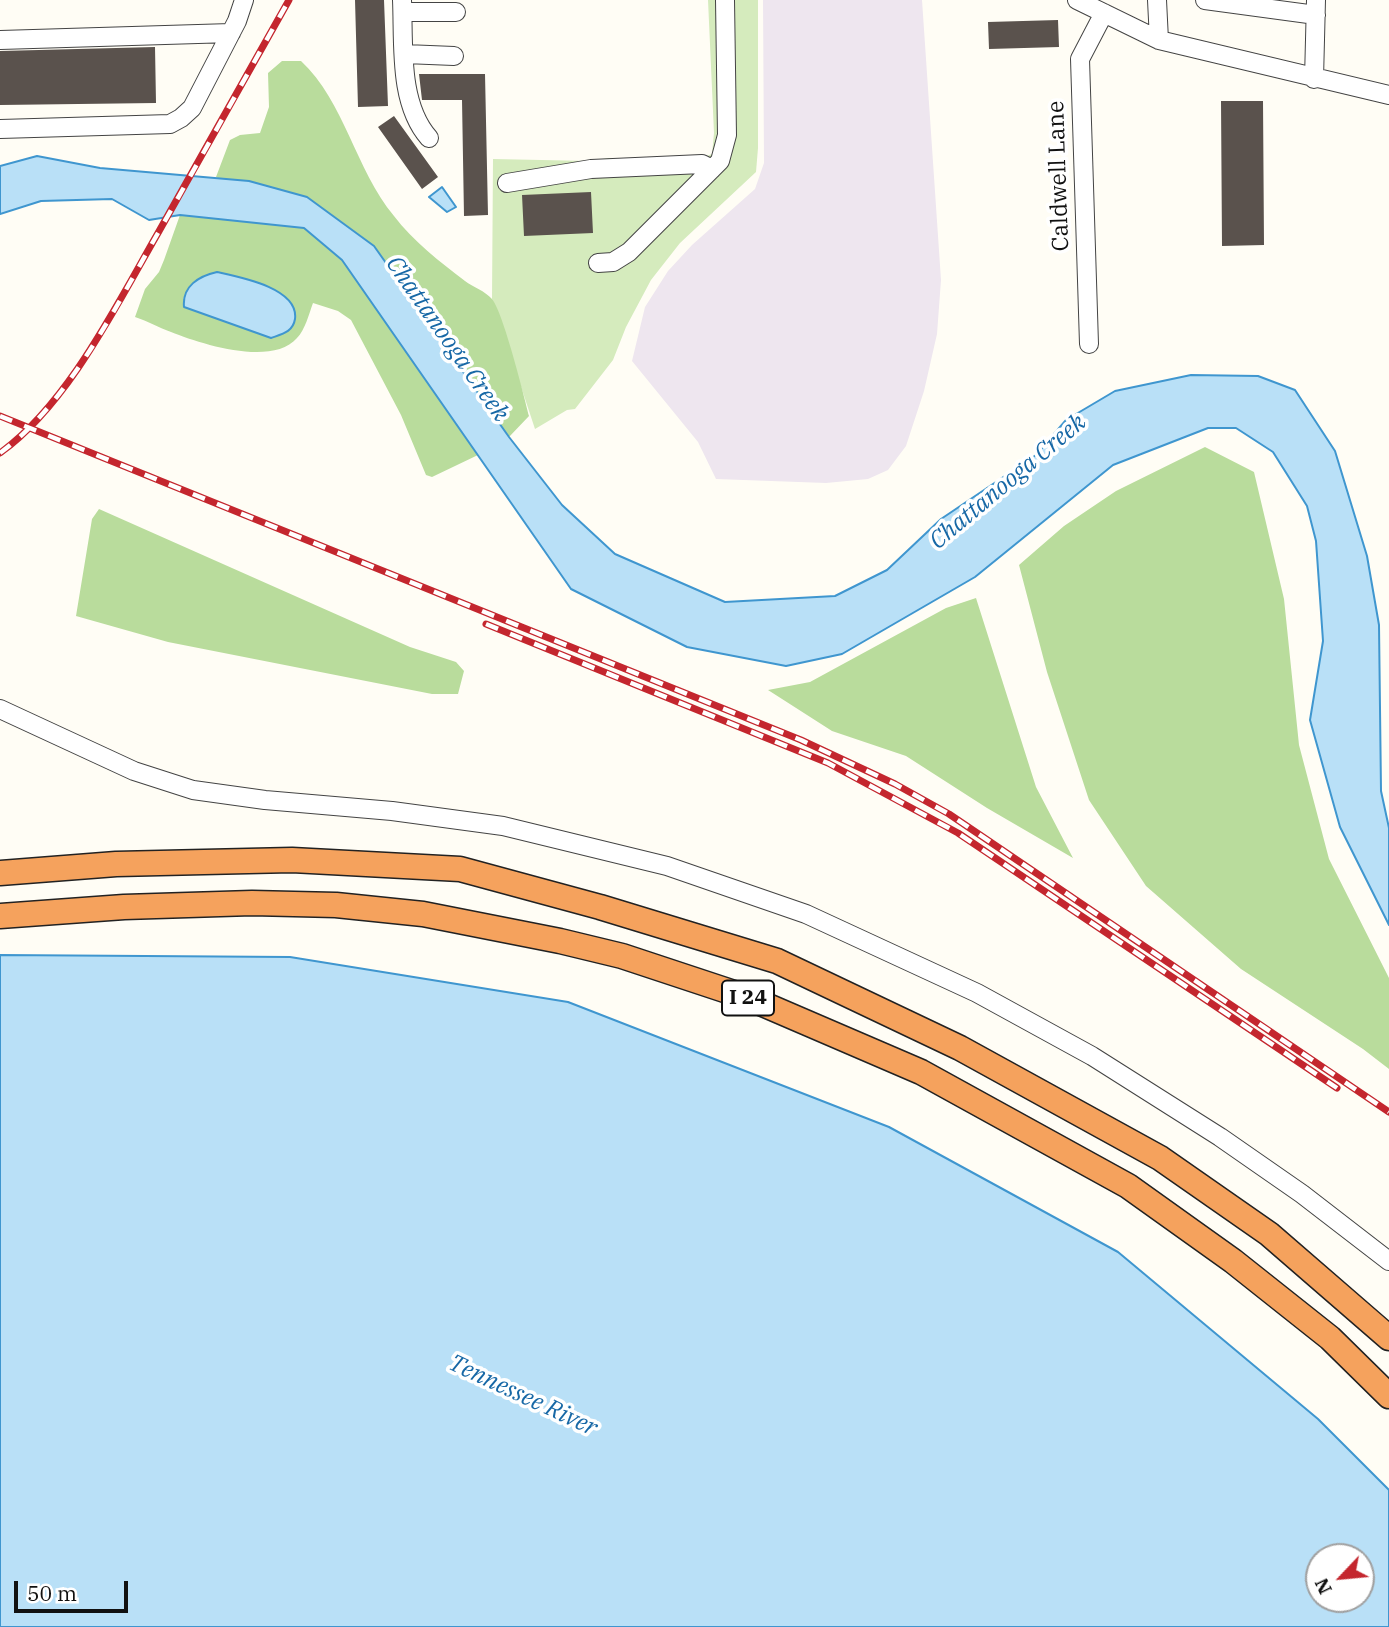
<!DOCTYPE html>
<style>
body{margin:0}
#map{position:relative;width:1389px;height:1627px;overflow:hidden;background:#fffdf5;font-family:"IBM Plex Serif",serif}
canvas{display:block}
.north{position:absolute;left:1305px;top:1543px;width:70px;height:70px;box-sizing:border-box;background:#fff;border:2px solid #a0a0a0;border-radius:50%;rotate:244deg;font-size:19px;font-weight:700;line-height:28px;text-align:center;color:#111}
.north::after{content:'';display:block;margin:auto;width:24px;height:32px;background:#c4262e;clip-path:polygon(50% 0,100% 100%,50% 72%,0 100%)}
.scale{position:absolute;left:14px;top:1581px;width:114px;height:32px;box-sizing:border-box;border:4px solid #111;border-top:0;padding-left:9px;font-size:21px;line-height:24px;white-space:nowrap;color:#111;-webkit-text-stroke:5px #fff;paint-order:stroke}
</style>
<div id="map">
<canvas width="1389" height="1627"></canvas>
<div class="north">N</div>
<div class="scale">50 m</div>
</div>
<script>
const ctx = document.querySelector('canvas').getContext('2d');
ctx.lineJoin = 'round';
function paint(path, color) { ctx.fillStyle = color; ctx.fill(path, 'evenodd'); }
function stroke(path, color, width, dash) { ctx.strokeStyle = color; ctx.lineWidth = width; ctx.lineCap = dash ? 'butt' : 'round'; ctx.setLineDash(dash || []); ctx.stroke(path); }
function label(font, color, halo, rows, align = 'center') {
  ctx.font = font + ' "IBM Plex Serif",serif'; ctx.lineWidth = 7; ctx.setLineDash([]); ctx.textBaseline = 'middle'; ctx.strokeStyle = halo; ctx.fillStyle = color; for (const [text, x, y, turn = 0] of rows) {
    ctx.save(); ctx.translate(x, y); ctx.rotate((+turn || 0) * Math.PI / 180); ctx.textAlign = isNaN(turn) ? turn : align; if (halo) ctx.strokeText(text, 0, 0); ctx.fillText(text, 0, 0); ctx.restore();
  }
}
paint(new Path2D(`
 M763,0H922L941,280L937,334L924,391L906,446L888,470L868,479L826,483L716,479L698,442L632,361L645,307L668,271L692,245L755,189L764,163Z`), '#eee6ef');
paint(new Path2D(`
 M708,0H758V148L756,172L680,243L651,280L626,327L613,360L575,409L567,410L535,429L492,299L493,159L590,161L609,158L699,159L712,154L714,133Z`), '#d5ebbd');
paint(new Path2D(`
 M282,61H301C345,102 355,169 394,216C413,241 440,262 465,281C473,287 485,291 492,299C503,312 524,395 529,416L509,437L374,246L216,177L230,140L240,135L260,133L269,107L268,73Z
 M180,215L304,228L342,260L478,455L432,477L426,475L401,415L351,320L338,311L313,303C309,314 305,330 297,338C272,367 201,344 171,332C159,328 148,321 135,317L145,289L159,272L164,260ZM217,272L257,282L183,299C190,283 200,276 217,272Z
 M1205,447L1254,472L1284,599L1299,745L1329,859L1389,978V1069L1363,1049L1241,969L1146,886L1089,800L1047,672L1019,565L1064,526L1116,491Z
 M99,509L410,647L456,662L464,671L458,694H432L168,642L76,616L92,519Z
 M976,598L1036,787L1073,858L987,808L906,756L832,731L768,690L810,682L946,608Z`), '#b9dc9c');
const water = new Path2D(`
 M37,156L100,168L249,181L307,197L374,246L509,437L562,505L615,554L725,602L835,596L887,570L941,519L1036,455L1066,420L1115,391L1191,375L1258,376L1295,390L1335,451L1367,556L1379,625L1381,791L1389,828V925L1340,827L1310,720L1323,641L1316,541L1307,506L1273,452L1236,428H1208L1113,465L975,577L842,654L786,666L687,647L571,589L342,260L304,228L180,215L149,220L112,199L41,201L0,214V166Z
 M442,187L456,207L447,212L429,197Z
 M217,272C240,277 299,288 295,319C293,332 282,334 271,338L184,307C182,286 199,276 217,272Z
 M0,955L290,957L568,1002L889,1127L1118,1252L1318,1419L1389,1490V1627H0ZM1319,1557H1361V1599H1319Z`);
paint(water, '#b9e0f7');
stroke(water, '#3f96cf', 2);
paint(new Path2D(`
 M355,0H384L388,106L358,107Z
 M1058,20L1059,47L989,49L988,22Z
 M155,47L156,103L0,105V51Z
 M419,74H485L488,215L464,216L462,100H422Z
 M1221,101H1263L1264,245L1222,246Z
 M394,116L438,177L422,189L378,127Z
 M591,192L593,233L524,236L522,195Z`), '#5a524d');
const minor = new Path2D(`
 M402,0C404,43 398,103 429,138
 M1077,0L1159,40L1389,95
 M1157,0L1159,40
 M1205,0L1316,15
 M403,12H456
 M0,40L231,33
 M405,54L454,56
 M1314,79L1316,0
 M0,129L170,124L181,118L192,108L237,21L244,0
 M507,183L591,169L702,164L712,169
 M598,263L613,262L629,252L720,161L727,135L725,0
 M1089,344L1080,59L1104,13
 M0,709L134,771L193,790L265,800L392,811L503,826L667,866L806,914L977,993L1092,1056L1220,1137L1302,1194L1389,1261`);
const highway = new Path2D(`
 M0,873L116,864L292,860L460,869L600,907L777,961L960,1048L1160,1158L1269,1234L1389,1338
 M0,916L124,907L252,903L336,905L423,914L560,941L622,956L749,998L921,1072L1128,1186L1233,1261L1330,1338L1389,1396`);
stroke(minor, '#444', 20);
stroke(highway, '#222', 27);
stroke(minor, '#fff', 18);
stroke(highway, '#f5a25d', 24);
const rail = new Path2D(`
 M0,416L801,740L895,784L949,814L1389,1112
 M0,453C68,404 116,306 158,233C202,156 245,78 289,0
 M486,624L828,763L958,833L1337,1088`);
stroke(rail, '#c4262e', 7);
stroke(rail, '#fff', 4.5, [13]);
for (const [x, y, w] of [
 [748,998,52]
]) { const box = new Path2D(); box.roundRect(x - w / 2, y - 17.5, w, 35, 5); ctx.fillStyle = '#fff'; ctx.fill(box); stroke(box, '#111', 2); }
label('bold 21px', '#111', null, [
 ["I 24",748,998]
]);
label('23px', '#111', '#fff', [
 ["Caldwell Lane",1059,176,-92]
]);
label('italic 24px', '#1768a6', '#fff', [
 ["Chattanooga Creek",447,339,55],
 ["Chattanooga Creek",1008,482,-40],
 ["Tennessee River",523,1396,25]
]);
</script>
